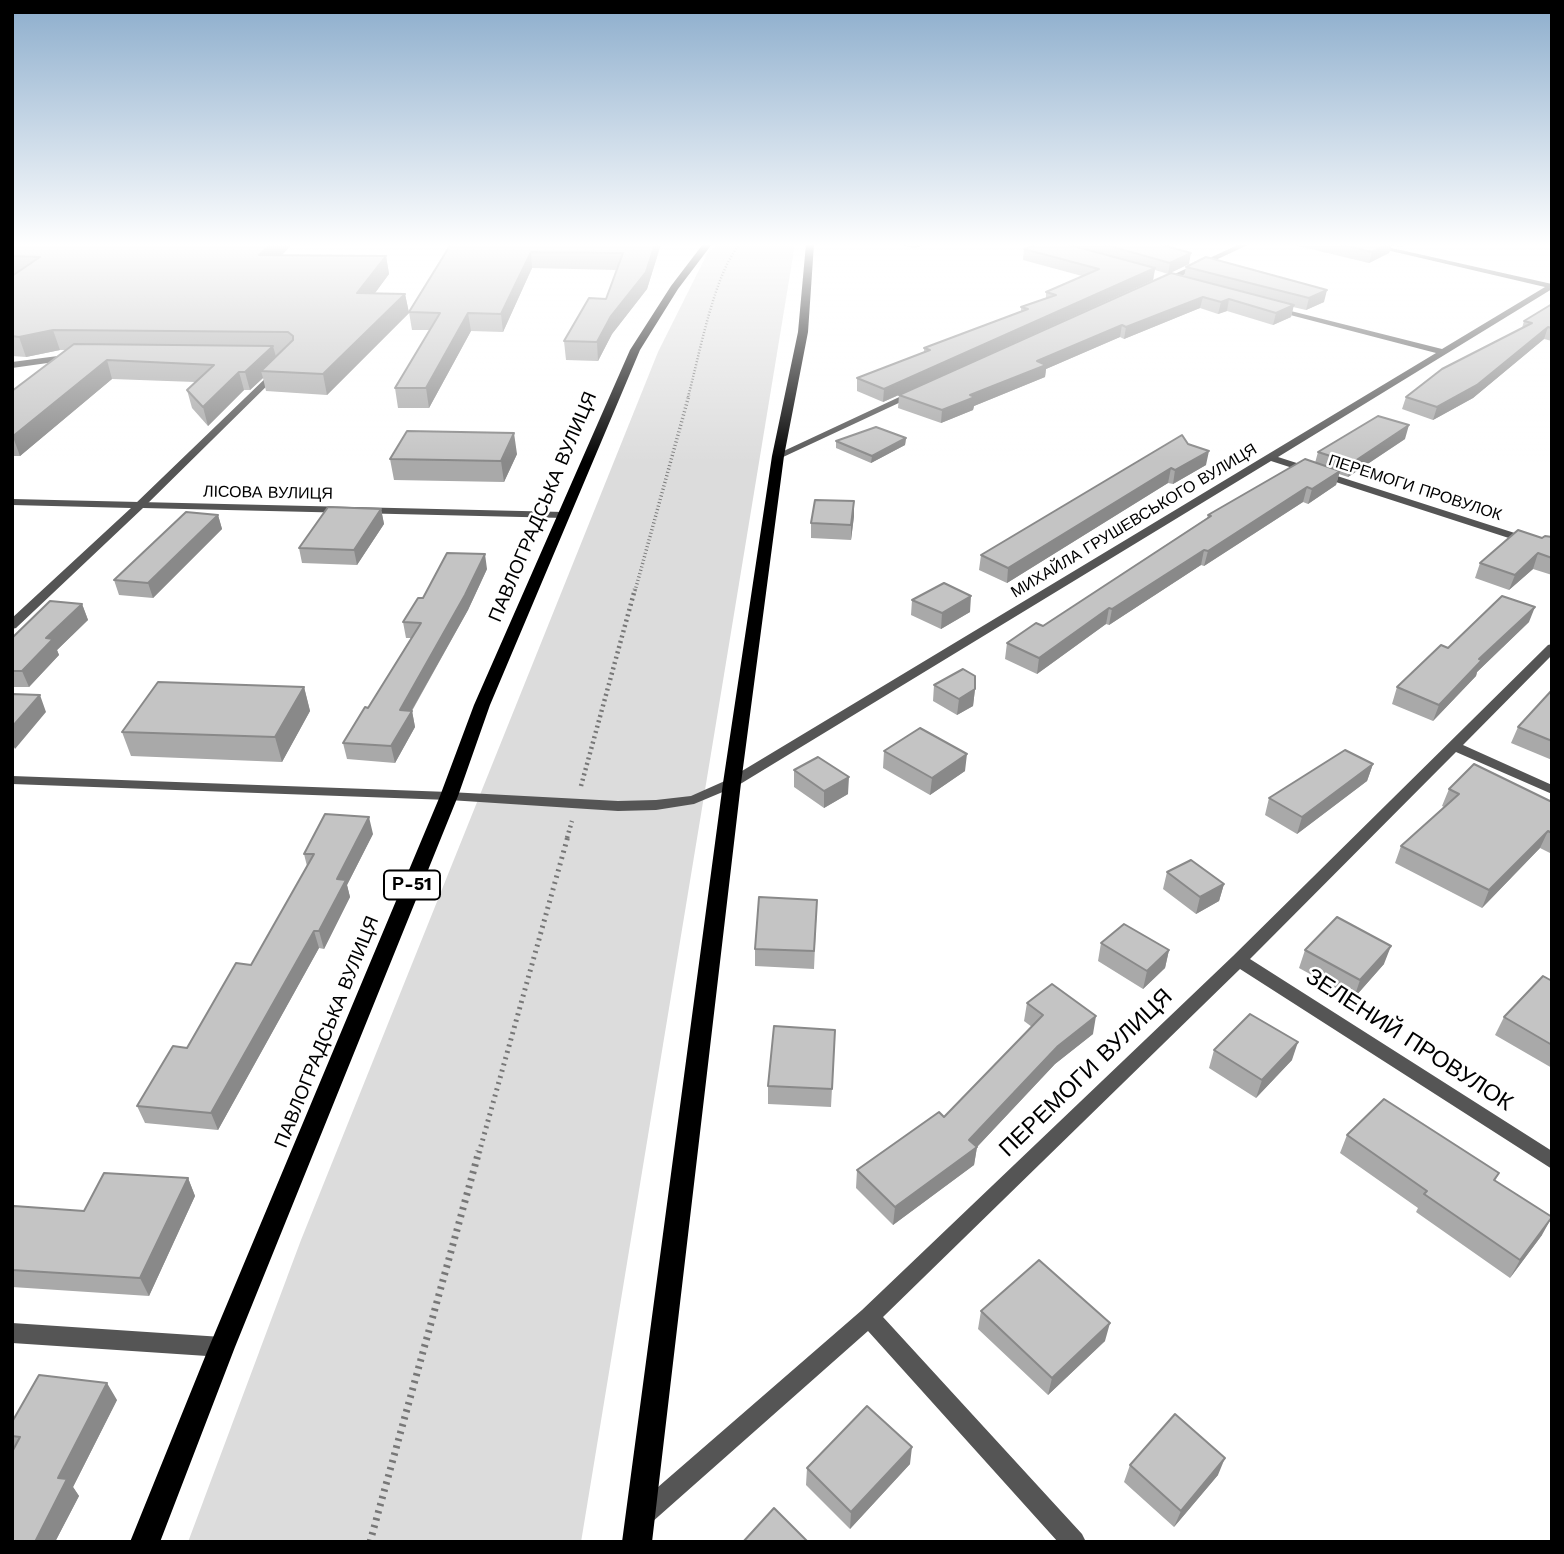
<!DOCTYPE html>
<meta charset="utf-8">
<style>
body{margin:0}
#map{position:relative;width:1564px;height:1554px;overflow:hidden;background:#fff;font-family:"Work Sans",sans-serif}
canvas{display:block}
.frame{position:absolute;inset:0;border:14px solid #000;pointer-events:none}
</style>
<div id="map">
<canvas width="1564" height="1554"></canvas>
<div class="frame"></div>
</div>
<script>
const ctx = document.querySelector('canvas').getContext('2d');
ctx.lineJoin = 'round';
function paint(path, color) { ctx.fillStyle = color; ctx.fill(path, 'evenodd'); }
function stroke(path, color, width, dash) { ctx.strokeStyle = color; ctx.lineWidth = width; ctx.lineCap = dash ? 'butt' : 'round'; ctx.setLineDash(dash || []); ctx.stroke(path); }
function label(font, color, halo, rows, align = 'center') {
  ctx.font = font + ' "Work Sans",sans-serif'; ctx.lineWidth = 5; ctx.setLineDash([]); ctx.textBaseline = 'middle'; ctx.strokeStyle = halo; ctx.fillStyle = color; for (const [text, x, y, turn = 0] of rows) {
    ctx.save(); ctx.translate(x, y); ctx.rotate((+turn || 0) * Math.PI / 180); ctx.textAlign = isNaN(turn) ? turn : align; if (halo) ctx.strokeText(text, 0, 0); ctx.fillText(text, 0, 0); ctx.restore();
  }
}
paint(new Path2D(`
 M717,244H795L581,1542H188L301,1240L658,352L707,254Z`), '#dcdcdc');
stroke(new Path2D(`
 M688,397C699,357 714,273 740,244`), '#777', 2.5, [1, 2]);
stroke(new Path2D(`
 M635,591L689,395`), '#777', 3.5, [1, 2.5]);
stroke(new Path2D(`
 M581,786L635,589
 M567,838L572,821`), '#777', 4.5, [2, 3.5]);
stroke(new Path2D(`
 M479,1153L568,836`), '#777', 5, [2, 4.5]);
stroke(new Path2D(`
 M370,1542L479,1151`), '#777', 7, [2.5, 5]);
paint(new Path2D(`
 M73,354L76,355V359L12,368V362Z
 M273,371L280,373L143,508H135V504Z`), '#555');
paint(new Path2D(`
 M1240,244H1250L1164,284L1157,282Z
 M1361,244H1374L1552,284V289L1278,457L1552,545V552L1271,461L737,786L694,804L656,810L618,811L449,800L12,784V776L449,792L618,801L656,800L691,796L727,780L1436,353L1271,310V306L1442,349L1545,287Z
 M910,392L918,394L781,458L773,456Z
 M12,499L564,512L569,515L564,518L143,508L16,628L12,629V618L131,508L12,505Z
 M1552,644V655L1463,745L1552,785V794L1456,752L1250,959L1552,1151V1169L1240,969L883,1317L1082,1534L1086,1542H1058L868,1331L651,1523L643,1527L635,1523L631,1515L635,1507L862,1310L1233,956L1548,645Z
 M12,1323L222,1337L230,1340L233,1347L230,1354L222,1357L12,1343Z`), '#555');
paint(new Path2D(`
 M703,244H712L678,289L640,350L490,705L458,796L235,1347L160,1542H130L209,1347L440,796L474,705L630,350L671,286Z
 M806,244H814L808,332L784,456L741,783L652,1542H622L723,783L772,456L798,332Z`), '#000');
paint(new Path2D(`
 M12,244L290,247L281,255L386,256L389,274L375,293L405,294L409,313L327,395L266,391L263,378L250,390H244L208,426L192,408L187,390L195,382L112,379L20,456H12V391L66,350H60L26,357L12,356V276L15,274H12Z
 M451,244H661L647,289L612,334L598,361L566,360L564,341L606,299L617,270L532,268L503,332L471,331L429,408H398L395,388L430,330H412L409,312Z
 M899,244H926L914,248Z
 M1037,244H1158L1189,264L1168,274L1155,270L1153,280L920,385L1184,277L1186,267L1324,302L1306,310L1293,307L1291,317L1273,325L1227,311L1218,314L1200,308L1124,339L1120,337L1046,369L1045,377L974,406L973,410L941,423L898,408L899,395L883,402L857,391V378L924,352V348L1021,312V307L1046,298V292L1082,276L1023,260L1024,249Z
 M1290,244H1407L1401,247L1391,245L1389,253L1369,263Z
 M1552,304V341L1544,339L1473,398L1433,420L1402,409L1406,397L1522,328L1524,321Z
 M906,438L905,445L871,463L836,448V441Z
 M1405,439L1348,477L1339,474L1336,485L1308,504L1303,502L1204,566L1201,565L1109,625L1106,624L1037,674L1005,659L1007,643L1043,626L1207,518L1208,515L1315,463L1318,452Z
 M1188,444L1206,465L1173,484L1168,483L1007,583L979,570L981,555Z
 M517,454L504,482L394,480L390,459Z
 M381,509L384,524L357,565L302,563L299,548Z
 M218,515L222,529L153,598L119,595L114,580Z
 M854,516L851,540L811,538V523Z
 M1552,537V575L1533,569L1509,590L1475,578L1480,563L1542,538Z
 M487,569L468,610L412,711L415,727L395,763L347,759L343,743L368,708L411,638H406L403,622L423,598Z
 M912,600L970,612L941,629L911,615Z
 M82,604L88,620L57,650L59,655L29,687H12V638Z
 M1529,622L1477,672L1476,676L1433,721L1392,704L1397,687L1448,648Z
 M934,685L975,689L973,706L957,715L933,701Z
 M304,687L310,711L282,762L131,756L122,732Z
 M1552,690V760L1511,743L1518,727Z
 M884,751L965,771L930,795L883,768Z
 M1373,764L1367,781L1297,834L1265,815L1269,798Z
 M794,770L848,794L824,808L794,787Z
 M1449,789L1552,802V854L1540,848L1482,908L1395,863L1401,846L1444,807L1442,806Z
 M373,834L347,885L350,897L324,949L319,948L218,1130L145,1123L137,1106L187,1048L251,965L307,866L304,854Z
 M1167,872L1224,884L1219,901L1196,914L1163,889Z
 M817,900L814,969L755,966V949Z
 M1101,943L1169,950L1165,968L1143,989L1098,961Z
 M1305,950L1384,964L1354,998L1299,968Z
 M1552,981V1068L1495,1035L1504,1017Z
 M1027,1003L1093,1034L1055,1064L977,1147L974,1165L893,1225L856,1188L857,1170L944,1117L1032,1027L1024,1021Z
 M835,1030L831,1107L768,1104V1086Z
 M1214,1050L1292,1060L1256,1098L1209,1068Z
 M1347,1135L1499,1173L1495,1181L1542,1235L1510,1278L1416,1212L1418,1208L1340,1153Z
 M188,1178L195,1196L149,1296L12,1287V1209L84,1211Z
 M981,1311L1105,1341L1048,1395L978,1329Z
 M117,1400L73,1487L79,1496L55,1542H12L14,1449L12,1447V1422Z
 M910,1464L850,1529L806,1485L807,1468Z
 M1130,1465L1218,1475L1174,1527L1124,1482Z`), '#a9a9a9');
paint(new Path2D(`
 M271,244H289L290,247L263,273L259,255Z
 M655,244H661L647,289L612,334L598,361L597,342L611,316Z
 M915,244H926L914,248Z
 M1388,244H1392L1389,253L1369,263L1372,252Z
 M531,252L532,268L503,332L501,314Z
 M1191,253L1189,264L1168,274L1170,263Z
 M386,256L389,274L361,312L357,293Z
 M1155,268L1153,280L883,402L884,389Z
 M1327,290L1324,302L1306,310L1309,298Z
 M405,294L409,313L327,395L323,374Z
 M1203,297L1200,308L1124,339L1126,327Z
 M1229,299L1227,311L1218,314L1221,302Z
 M1294,305L1291,317L1273,325L1276,313Z
 M468,313L471,331L429,408L426,388Z
 M1122,325L1120,337L1046,369L1045,377L974,406L973,410L941,423L942,410L1037,361Z
 M1548,327L1544,339L1473,398L1433,420L1437,407Z
 M53,330L60,350L26,357L19,337Z
 M273,346L278,364L261,371L263,378L250,390L245,372Z
 M107,360L112,379L20,456L13,437Z
 M239,372L244,390L208,426L203,407Z
 M1409,425L1405,439L1348,477L1352,463Z
 M514,433L517,454L504,482L501,461Z
 M906,438L905,445L871,463L872,456Z
 M1209,451L1206,465L1173,484L1175,470Z
 M1171,468L1168,483L1007,583L1008,568Z
 M1340,471L1336,485L1308,504L1312,489Z
 M1307,487L1303,502L1204,566L1208,551Z
 M854,501V516L851,540V525Z
 M381,509L384,524L357,565L354,550Z
 M218,515L222,529L153,598L148,583Z
 M1204,550L1201,565L1109,625L1112,609Z
 M1538,553L1533,569L1509,590L1515,575Z
 M485,554L487,569L468,610L404,724L412,711L415,727L395,763L391,746L400,710Z
 M971,596L970,612L941,629L942,613Z
 M82,604L88,620L57,650L59,655L29,687L22,671L46,638Z
 M1535,607L1529,622L1477,672L1476,676L1433,721L1439,705L1479,659Z
 M1109,608L1106,624L1037,674L1039,658Z
 M304,687L310,711L282,762L275,737Z
 M975,689L973,706L957,715L959,699Z
 M40,695L46,712L15,749L12,743V727Z
 M967,754L965,771L930,795L932,778Z
 M1373,764L1367,781L1297,834L1302,817Z
 M849,777L848,794L824,808V791Z
 M369,817L373,834L347,885L350,897L324,949L319,931L337,879Z
 M1548,831L1540,848L1482,908L1489,890Z
 M1224,884L1219,901L1196,914L1200,897Z
 M314,931L319,948L218,1130L211,1113Z
 M1391,946L1384,964L1354,998L1360,980Z
 M1169,950L1165,968L1143,989L1147,971Z
 M1096,1016L1093,1034L1055,1064L977,1147L974,1165L893,1225L895,1207L969,1140L1058,1046Z
 M1298,1042L1292,1060L1256,1098L1262,1080Z
 M188,1178L195,1196L149,1296L140,1278Z
 M1552,1217L1542,1235L1510,1278L1520,1260Z
 M1110,1323L1105,1341L1048,1395L1052,1378Z
 M107,1383L117,1400L73,1487L79,1496L55,1542H35L58,1478Z
 M912,1447L910,1464L850,1529L851,1512Z
 M1225,1458L1218,1475L1174,1527L1181,1511Z`), '#898989');
const building = new Path2D(`
 M12,244H271L259,255L386,256L357,293L405,294L323,374L261,371L293,340V336L288,332L53,330L19,337L12,336V276L40,257L12,256Z
 M451,244H655L646,272L611,316L597,342L564,341L589,298L606,299L623,253L531,252L501,314L468,313L426,388H395L440,313L409,312Z
 M1037,244H1066L1155,268L884,389L857,378L930,350L924,348L1028,309L1021,307L1056,295L1046,292L1099,269L1024,249Z
 M1103,244H1159L1191,253L1170,263Z
 M1339,244H1388L1372,252Z
 M1206,257L1327,290L1309,298L1186,267Z
 M1171,273L1294,305L1276,313L1229,299L1221,302L1203,297L1126,327L1122,325L1037,361L1046,365L970,395L975,397L942,410L899,395Z
 M1552,304V328L1548,327L1477,385L1437,407L1406,397L1442,369L1532,323L1524,321Z
 M74,344L273,346L245,372H239L203,407L187,390L214,365L107,360L12,437V391Z
 M1378,416L1409,425L1352,463L1318,452Z
 M876,427L906,438L872,456L836,441Z
 M407,431L514,433L501,461L390,459Z
 M1182,435L1188,444L1209,451L1175,470L1171,468L1008,568L981,555Z
 M1305,459L1340,471L1312,489L1307,487L1208,551L1204,550L1112,609L1109,608L1039,658L1007,643L1036,623L1043,626L1211,516L1208,515Z
 M815,500L854,501L851,525L811,523Z
 M328,507L381,509L354,550L299,548Z
 M186,512L218,515L148,583L114,580Z
 M1518,530L1542,538L1545,536L1552,537V558L1538,553L1515,575L1480,563Z
 M447,553L485,554L465,595L400,710L412,711L391,746L343,743L365,707L368,708L421,623L403,622L418,598H423Z
 M944,583L971,596L942,613L912,600Z
 M1502,596L1535,607L1479,659L1482,660L1439,705L1397,687L1441,645L1448,648Z
 M50,601L82,604L46,638L53,639L22,671H12V638Z
 M963,669L975,676V689L959,699L934,685Z
 M158,682L304,687L275,737L122,732Z
 M1552,690V741L1518,727Z
 M12,694L40,695L12,727Z
 M920,728L967,754L932,778L884,751Z
 M1345,750L1373,764L1302,817L1269,798Z
 M818,757L849,777L824,791L794,770Z
 M1474,764L1552,802V833L1548,831L1489,890L1401,846L1459,794L1449,789Z
 M325,814L369,817L337,879L346,880L319,931H314L211,1113L137,1106L173,1046L187,1048L236,963L251,965L314,854H304Z
 M1191,860L1224,884L1200,897L1167,872Z
 M759,897L817,900L814,951L755,949Z
 M1337,917L1391,946L1360,980L1305,950Z
 M1124,924L1169,950L1147,971L1101,943Z
 M1543,976L1552,981V1045L1504,1017Z
 M1052,984L1096,1016L1058,1046L969,1140L977,1147L895,1207L857,1170L939,1112L944,1117L1043,1015L1027,1003Z
 M1250,1014L1298,1042L1262,1080L1214,1050Z
 M774,1026L835,1030L832,1089L768,1086Z
 M1384,1099L1499,1173L1494,1180L1552,1217L1520,1260L1424,1194L1427,1191L1347,1135Z
 M104,1173L188,1178L140,1278L12,1270V1209L14,1206L84,1211Z
 M1039,1260L1110,1323L1052,1378L981,1311Z
 M39,1375L107,1383L58,1478L67,1479L35,1542H12V1452L20,1437L12,1436V1422Z
 M867,1406L912,1447L851,1512L807,1468Z
 M1175,1414L1225,1458L1181,1511L1130,1465Z
 M774,1508L808,1542H743Z`);
paint(building, '#c4c4c4');
stroke(building, '#898989', 2);
const sky = ctx.createLinearGradient(0, 0, 0, 462);
sky.addColorStop(0, '#8cadcc');
sky.addColorStop(0.53, '#fff');
sky.addColorStop(1, '#ffffff00');
ctx.fillStyle = sky;
ctx.fillRect(0, 0, 1564, 462);
label('16px', '#000', '#fff', [
 ["ПЕРЕМОГИ ПРОВУЛОК",1415,488,18],
 ["ЛІСОВА ВУЛИЦЯ",268,493,1],
 ["МИХАЙЛА ГРУШЕВСЬКОГО ВУЛИЦЯ",1134,521,-31]
]);
for (const [x, y, w] of [
 [412,885,56]
]) { const box = new Path2D(); box.roundRect(x - w / 2, y - 14.5, w, 29, 5); ctx.fillStyle = '#fff'; ctx.fill(box); stroke(box, '#000', 2); }
label('bold 18px', '#000', null, [
 ["Р-51",412,885]
]);
label('19px', '#000', '#fff', [
 ["ПАВЛОГРАДСЬКА ВУЛИЦЯ",543,507,-67],
 ["ПАВЛОГРАДСЬКА ВУЛИЦЯ",327,1032,-68]
]);
label('23px', '#000', '#fff', [
 ["ЗЕЛЕНИЙ ПРОВУЛОК",1409,1040,33],
 ["ПЕРЕМОГИ ВУЛИЦЯ",1086,1073,-44]
]);
</script>
